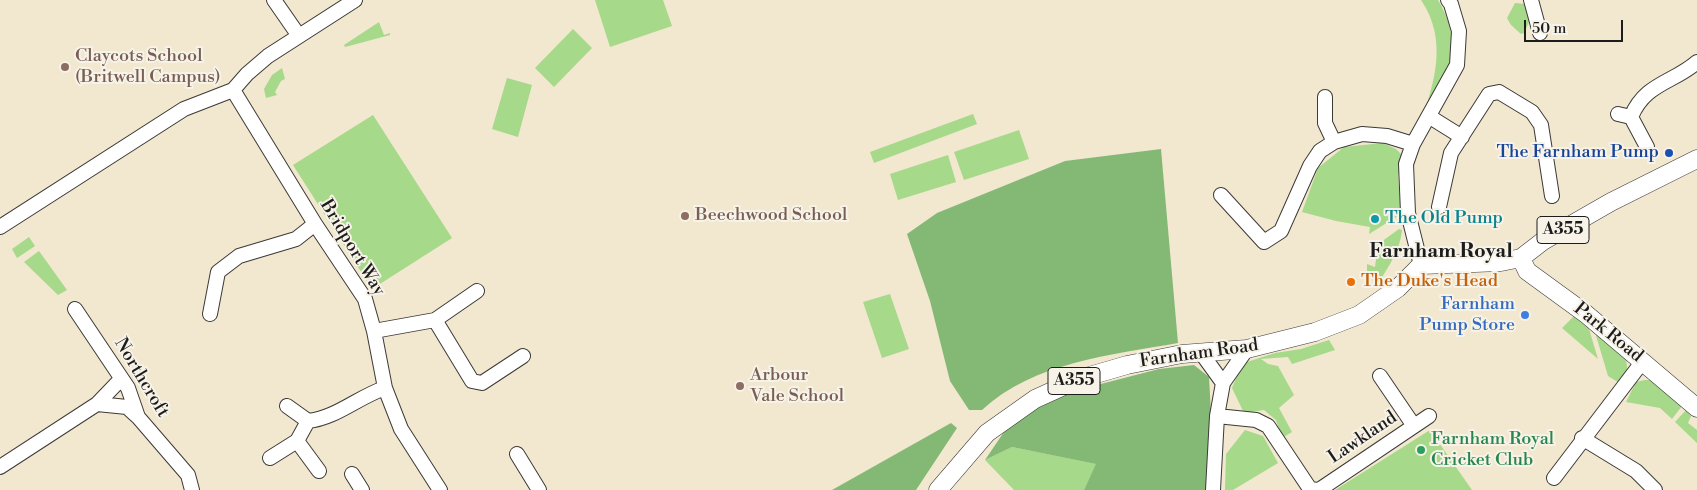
<!DOCTYPE html>
<style>
body{margin:0}
#map{position:relative;width:1697px;height:490px;overflow:hidden;background:#f2e7cf;font-family:"Libre Bodoni",serif}
canvas{display:block}
.scale{position:absolute;left:1524px;top:20px;width:99px;height:22px;box-sizing:border-box;border:2px solid #1c1c1c;border-top:0;padding-left:6px;font-size:15px;line-height:18px;white-space:nowrap;color:#1c1c1c;-webkit-text-stroke:4px #f7f3e8;paint-order:stroke}
</style>
<div id="map">
<canvas width="1697" height="490"></canvas>
<div class="scale">50 m</div>
</div>
<script>
const ctx = document.querySelector('canvas').getContext('2d');
ctx.lineJoin = 'round';
function paint(path, color) { ctx.fillStyle = color; ctx.fill(path, 'evenodd'); }
function stroke(path, color, width, dash) { ctx.strokeStyle = color; ctx.lineWidth = width; ctx.lineCap = dash ? 'butt' : 'round'; ctx.setLineDash(dash || []); ctx.stroke(path); }
function label(font, color, halo, rows, align = 'center') {
  ctx.font = font + ' "Libre Bodoni",serif'; ctx.lineWidth = 4; ctx.setLineDash([]); ctx.textBaseline = 'middle'; ctx.strokeStyle = halo; ctx.fillStyle = color; for (const [text, x, y, turn = 0] of rows) {
    ctx.save(); ctx.translate(x, y); ctx.rotate((+turn || 0) * Math.PI / 180); ctx.textAlign = isNaN(turn) ? turn : align; if (halo) ctx.strokeText(text, 0, 0); ctx.fillText(text, 0, 0); ctx.restore();
  }
}
paint(new Path2D(`
 M595,0H663L672,26L610,47Z
 M1421,0H1438C1468,50 1444,78 1420,124C1435,82 1448,40 1421,0Z
 M1515,3L1526,4L1530,20L1524,33L1521,34L1511,25L1507,18Z
 M379,22L384,35L390,33V35L345,47L344,45Z
 M573,29L592,48L554,87L535,68Z
 M282,68L285,79L281,81L275,92L277,95L266,98L264,89L272,75Z
 M507,78L532,85L518,137L492,129Z
 M973,114L977,124L874,163L870,152Z
 M373,115L452,238L372,289L293,165Z
 M1019,130L1029,159L964,180L954,152Z
 M1383,143L1396,149L1403,156L1398,176L1401,214L1369,234L1370,227L1336,221L1302,212L1318,168L1344,147Z
 M948,155L956,182L898,200L890,174Z
 M1399,229L1402,230C1400,251 1388,267 1378,284L1367,275V264L1375,267L1377,252L1370,250Z
 M29,237L35,246L17,258L12,249Z
 M39,251L67,290L58,295L24,262Z
 M890,294L909,349L882,358L863,302Z
 M1574,316L1589,329L1598,359L1562,328Z
 M1595,332L1626,359L1628,375L1621,384L1608,376Z
 M1329,340L1335,350L1292,364L1288,357L1261,359L1268,364L1278,366L1294,395L1279,408L1292,432L1282,438L1276,420L1264,410L1244,413L1232,388L1239,371L1247,362L1275,353L1301,349Z
 M1645,380H1653L1682,406L1672,419L1660,408L1626,402L1636,382Z
 M1686,410L1691,416L1688,423L1697,430V443L1675,422Z
 M1245,430L1263,436L1278,463L1233,490H1225L1226,454Z
 M1430,430L1472,490H1335Z
 M1012,447L1097,464L1084,490H1014L985,460Z`), '#a6d989');
paint(new Path2D(`
 M1161,149L1178,343C1111,355 1034,362 982,410H969L950,381L930,301L907,234L937,213L1065,161Z
 M1194,365L1209,377L1212,431L1208,490H1084L1096,464L1012,447L985,460L1008,426L1058,395L1159,369Z
 M951,423L957,428L916,490H832Z`), '#84b975');
const minor = new Path2D(`
 M274,0L299,36
 M1531,0L1540,33
 M233,90L315,224L365,299L374,331L385,388L401,429L440,490
 M1325,97V123L1334,142
 M1618,114L1631,117
 M1430,117L1462,137
 M1647,147L1631,117C1645,83 1673,83 1697,62
 M1221,195L1264,242L1281,231L1310,166L1320,151L1334,142L1362,134L1387,136L1413,144
 M1439,207L1451,153L1489,94L1499,92L1532,112L1541,125L1552,196
 M0,227L184,109L233,90L247,74L268,56L355,0
 M1421,265L1408,213L1406,164L1413,144L1457,65L1459,31L1451,4L1448,0
 M75,309L128,388L138,417L188,475L192,490
 M210,314L218,272L239,256L296,239L315,224
 M435,320L472,381L482,383L523,356
 M374,331L435,320L477,291
 M1202,354L1223,383
 M1380,376L1414,426
 M97,404L121,379
 M287,406L308,421C336,418 358,397 385,388
 M1217,416L1256,420L1268,426L1310,489L1318,490
 M308,421L297,441L319,471
 M1582,438L1636,471L1655,490
 M517,454L539,490
 M270,458L297,441
 M0,467L97,404L127,407L138,417
 M352,474L362,490
 M1554,478L1643,361
 M1213,490L1217,416L1223,383L1247,349
 M1319,490L1429,416`);
const major = new Path2D(`
 M1521,258L1527,271L1586,314L1697,408
 M938,490L987,433L1035,399L1079,379L1127,365L1182,354L1247,349L1315,332L1359,315L1398,288L1421,265L1501,262L1521,258L1543,241L1611,202L1697,159`);
stroke(minor, '#3c3a37', 16);
stroke(major, '#3c3a37', 19);
stroke(minor, '#fff', 14);
stroke(major, '#fff', 18);
for (const [x, y, r, color] of [
 [65,67,5,"#8d6e63"],
 [1669,153,5,"#1a4fb4"],
 [685,216,5,"#8d6e63"],
 [1375,219,5,"#0f9aa8"],
 [1351,282,5,"#e8710a"],
 [1525,315,5,"#3f7fe0"],
 [740,386,5,"#8d6e63"],
 [1421,450,5,"#2e9e5b"]
]) { const dot = new Path2D(); dot.arc(x, y, r, 0, 2 * Math.PI); ctx.fillStyle = color; ctx.fill(dot); stroke(dot, '#f7f3e8', 2); }
for (const [x, y, w] of [
 [1563,230,52],
 [1074,381,52]
]) { const box = new Path2D(); box.roundRect(x - w / 2, y - 13.5, w, 27, 4); ctx.fillStyle = '#f7f3e8'; ctx.fill(box); stroke(box, '#1c1c1c', 1); }
label('bold 16px', '#1c1c1c', null, [
 ["A355",1563,230],
 ["A355",1074,381]
]);
label('18px', '#785e54', '#f7f3e8', [
 ["Claycots School",75,57],
 ["(Britwell Campus)",75,78],
 ["Beechwood School",695,216],
 ["Arbour",750,376],
 ["Vale School",750,397]
], 'left');
label('18px', '#164399', '#f7f3e8', [
 ["The Farnham Pump",1659,153]
], 'right');
label('18px', '#0d838f', '#f7f3e8', [
 ["The Old Pump",1385,219]
], 'left');
label('18px', '#1c1c1c', '#f7f3e8', [
 ["Bridport Way",352,248,59],
 ["Park Road",1608,333,39],
 ["Farnham Road",1199,354,-8],
 ["Northcroft",141,378,59],
 ["Lawkland",1363,438,-34]
]);
label('18px', '#c56008', '#f7f3e8', [
 ["The Duke's Head",1361,282]
], 'left');
label('18px', '#366cbe', '#f7f3e8', [
 ["Farnham",1515,305],
 ["Pump Store",1515,326]
], 'right');
label('18px', '#27864d', '#f7f3e8', [
 ["Farnham Royal",1431,440],
 ["Cricket Club",1431,461]
], 'left');
label('bold 20px', '#1c1c1c', '#f7f3e8', [
 ["Farnham Royal",1441,252]
]);
</script>
